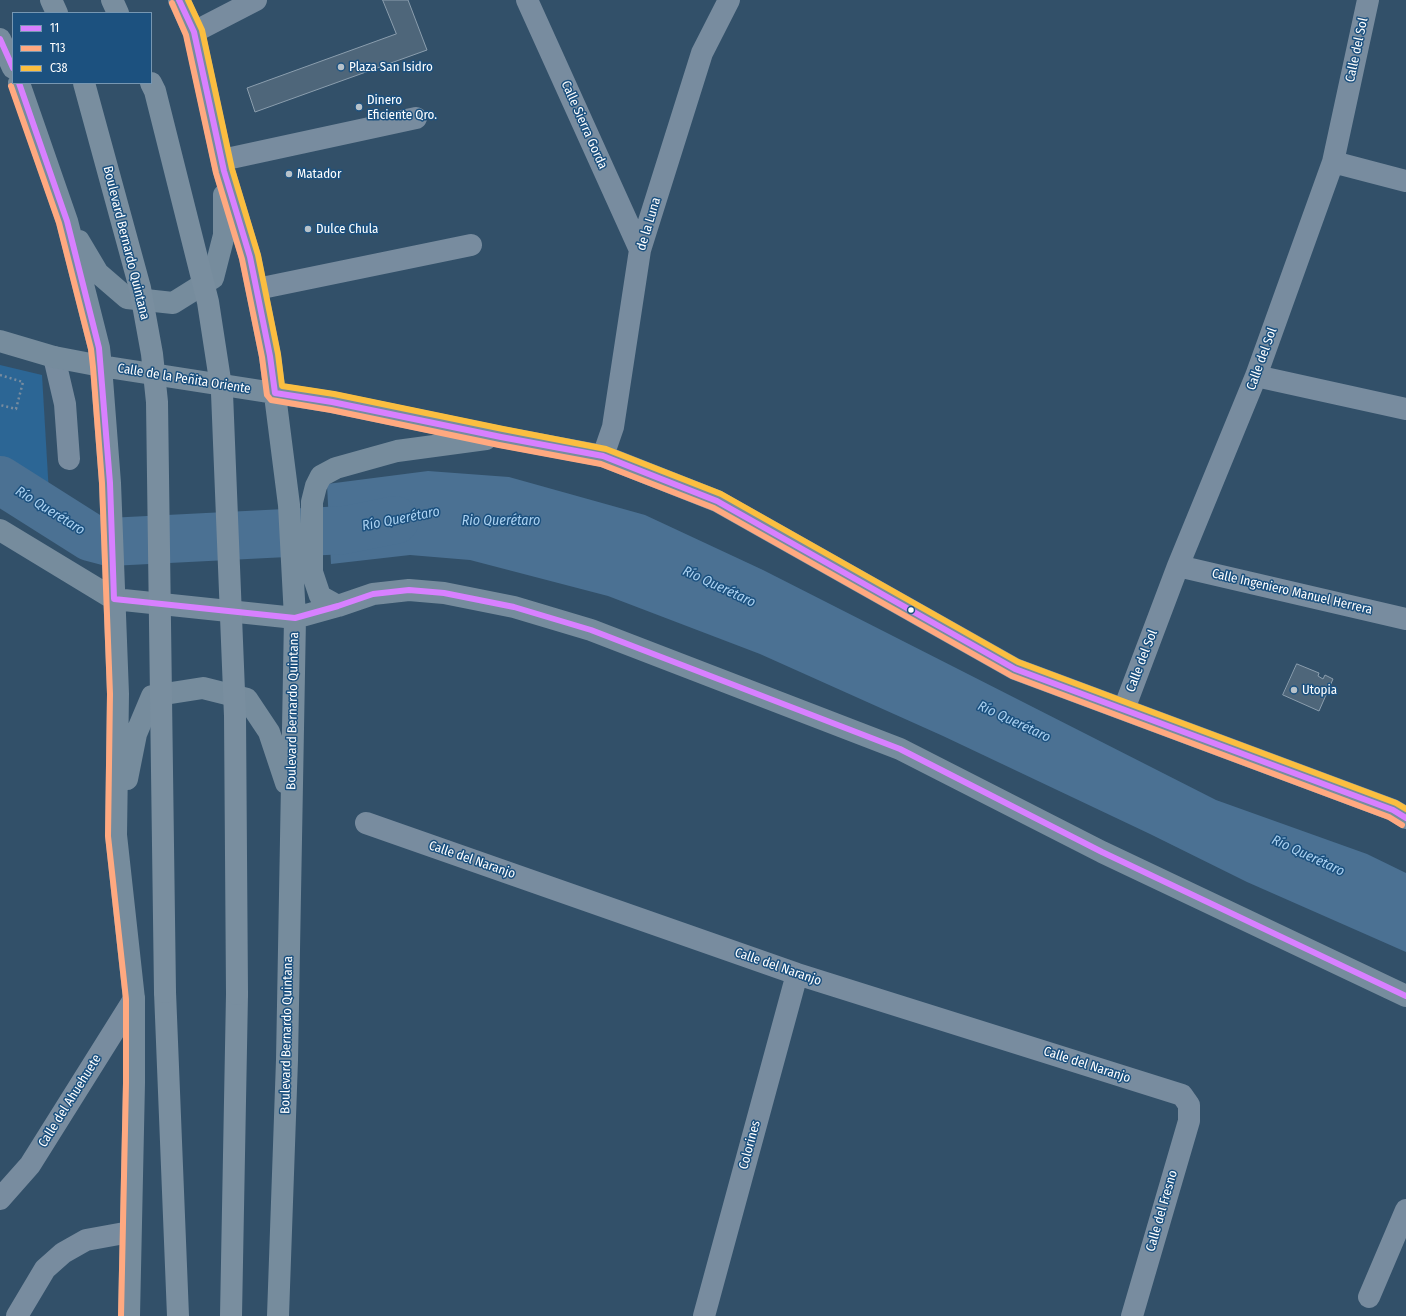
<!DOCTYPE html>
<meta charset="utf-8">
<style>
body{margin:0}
#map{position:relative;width:1406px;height:1316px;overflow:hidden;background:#325069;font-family:"Fira Sans Condensed",sans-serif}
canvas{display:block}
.legend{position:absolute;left:12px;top:12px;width:140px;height:72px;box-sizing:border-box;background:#1c517f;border:1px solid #7797b2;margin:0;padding:5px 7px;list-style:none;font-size:12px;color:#fff}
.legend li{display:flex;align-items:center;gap:8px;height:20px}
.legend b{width:20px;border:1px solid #7797b2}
</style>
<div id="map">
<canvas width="1406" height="1316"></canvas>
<ul class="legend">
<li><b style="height:5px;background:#d880ff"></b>11</li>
<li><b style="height:5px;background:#ffa980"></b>T13</li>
<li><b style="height:5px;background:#fbbe40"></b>C38</li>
</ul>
</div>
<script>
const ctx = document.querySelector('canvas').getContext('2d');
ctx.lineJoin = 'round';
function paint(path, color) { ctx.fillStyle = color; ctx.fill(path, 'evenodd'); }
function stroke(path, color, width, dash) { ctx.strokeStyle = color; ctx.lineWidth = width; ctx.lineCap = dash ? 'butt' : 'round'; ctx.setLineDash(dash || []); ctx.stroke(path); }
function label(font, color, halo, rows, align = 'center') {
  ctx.font = font + ' "Fira Sans Condensed",sans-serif'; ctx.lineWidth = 3; ctx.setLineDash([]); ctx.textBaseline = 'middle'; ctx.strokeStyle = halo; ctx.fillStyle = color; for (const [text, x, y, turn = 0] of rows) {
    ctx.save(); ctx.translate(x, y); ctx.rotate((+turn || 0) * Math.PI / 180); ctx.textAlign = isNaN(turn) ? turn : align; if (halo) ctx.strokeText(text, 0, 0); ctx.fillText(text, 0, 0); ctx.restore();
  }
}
paint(new Path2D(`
 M0,365L42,375L49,494L0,464Z`), '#2c6695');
paint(new Path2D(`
 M428,471L509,477L645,515L763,570L1216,800L1367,854L1406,873V952L1247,882L1150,834L943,736L760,654L608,596L470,560L410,555L331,564L327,484Z`), '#4b7193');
stroke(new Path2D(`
 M0,480L90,537L109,542L345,530L395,520`), '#4b7193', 48);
const building = new Path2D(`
 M383,0H408L427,50L255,112L247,88L396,34Z
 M1297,664L1319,673L1318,676L1323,679L1325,675L1333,679L1319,711L1283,695Z`);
paint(building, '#4e667a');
stroke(building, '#8b9eae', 1);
stroke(new Path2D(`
 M0,375L23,382L16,409L0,405`), '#788c9f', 2.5, [2, 3]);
stroke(new Path2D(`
 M527,0L640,250
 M194,32L256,0
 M222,160L416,118
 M1333,162L1406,181
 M257,289L471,245
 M54,357L65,404L69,459
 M1256,376L1406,409
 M603,456L613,427L640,250L702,53L729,0
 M1178,566L1406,619
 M1124,709L1178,566L1256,376L1333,162L1368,0
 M366,823L797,974L1182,1095L1189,1105V1121L1132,1316
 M0,1199L30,1165L134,999
 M1369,1297L1406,1210
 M17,1316L45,1269L63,1253L86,1240L130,1232
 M704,1316L797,974`), '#788c9f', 22);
stroke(new Path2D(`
 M179,0L194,32L224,171L250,257L270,356L289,505L295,618L287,1060L278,1316
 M0,39L13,68
 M19,83L67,221L99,348L101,366L110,483L118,694L116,835L134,999V1083L129,1316
 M79,241L98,273L127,298L173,303L213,278L224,235V195
 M0,341L54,357L101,366L332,402L501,437L603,456L717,501L1015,669L1393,810L1406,818
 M0,530L114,599L295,618L338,606L373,594L409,590L444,593L514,607L591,630L900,749L1102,852L1406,996
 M338,606L320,596L312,572V502L316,486L321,476L336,468L397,451L486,439
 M127,779L136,734L152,696L203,688L247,699L269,732L286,783`), '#768c9d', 22);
stroke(new Path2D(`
 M51,0L57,13
 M112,0L118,13
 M165,992L178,1316
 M231,1316L237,994`), '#798e9f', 22);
stroke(new Path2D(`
 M84,83L140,288L152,354L157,402L165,992
 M151,83L155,91L208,302L222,393L235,716L237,994`), '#798e9f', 22);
stroke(new Path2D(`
 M179,0L194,32L224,171L250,257L270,356L275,393L332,402L501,437L603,456L717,501L1015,669L1393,810L1406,818
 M0,39L13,68
 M19,83L67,221L99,348L110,483L114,599L295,618L338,606L373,594L409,590L444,593L514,607L591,630L900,749L1102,852L1406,996`), '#d880ff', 6);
stroke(new Path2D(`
 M172,3L186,35L216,173L242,259L262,357L267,395L271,400L331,410L499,445L601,464L714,508L1012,676L1389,817L1402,825
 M11,86L59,223L91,349L93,367L102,483L110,694L108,836L126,999V1083L121,1316`), '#ffa980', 6);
stroke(new Path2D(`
 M188,0L202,30L232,169L258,255L278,354L282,386L334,394L503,429L606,449L721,494L1018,662L1396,803L1406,809`), '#fbbe40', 6);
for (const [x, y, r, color] of [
 [341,67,4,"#b7c2ca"],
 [359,107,4,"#b7c2ca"],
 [289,174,4,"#b7c2ca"],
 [308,229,4,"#b7c2ca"],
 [911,610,3.5,"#fff"],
 [1294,690,4,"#b7c2ca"]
]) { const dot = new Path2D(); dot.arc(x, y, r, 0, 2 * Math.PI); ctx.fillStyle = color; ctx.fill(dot); stroke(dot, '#1c517f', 1.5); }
label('13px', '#fff', '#1c517f', [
 ["Calle del Sol",1357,50,-78],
 ["Calle Sierra Gorda",584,125,66],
 ["de la Luna",649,224,-73],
 ["Boulevard Bernardo Quintana",126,243,76],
 ["Calle del Sol",1262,359,-70],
 ["Calle de la Peñita Oriente",184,379,9],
 ["Calle Ingeniero Manuel Herrera",1292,592,13],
 ["Calle del Sol",1142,661,-69],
 ["Boulevard Bernardo Quintana",293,711,-89],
 ["Calle del Naranjo",472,860,19],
 ["Calle del Naranjo",778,967,19],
 ["Boulevard Bernardo Quintana",287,1035,-89],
 ["Calle del Naranjo",1087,1065,18],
 ["Calle del Ahuehuete",70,1101,-58],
 ["Colorines",750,1145,-75],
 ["Calle del Fresno",1162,1211,-74]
]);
label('13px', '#fff', '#1c517f', [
 ["Plaza San Isidro",349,67],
 ["Dinero",367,100],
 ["Eficiente Qro.",367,115],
 ["Matador",297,174],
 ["Dulce Chula",316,229],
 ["Utopia",1302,690]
], 'left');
label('italic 14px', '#aad1f1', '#1c517f', [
 ["Río Querétaro",50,511,32],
 ["Río Querétaro",401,519,-11],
 ["Rio Querétaro",501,521],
 ["Río Querétaro",719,587,25],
 ["Río Querétaro",1014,722,25],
 ["Río Querétaro",1308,856,25]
]);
</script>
